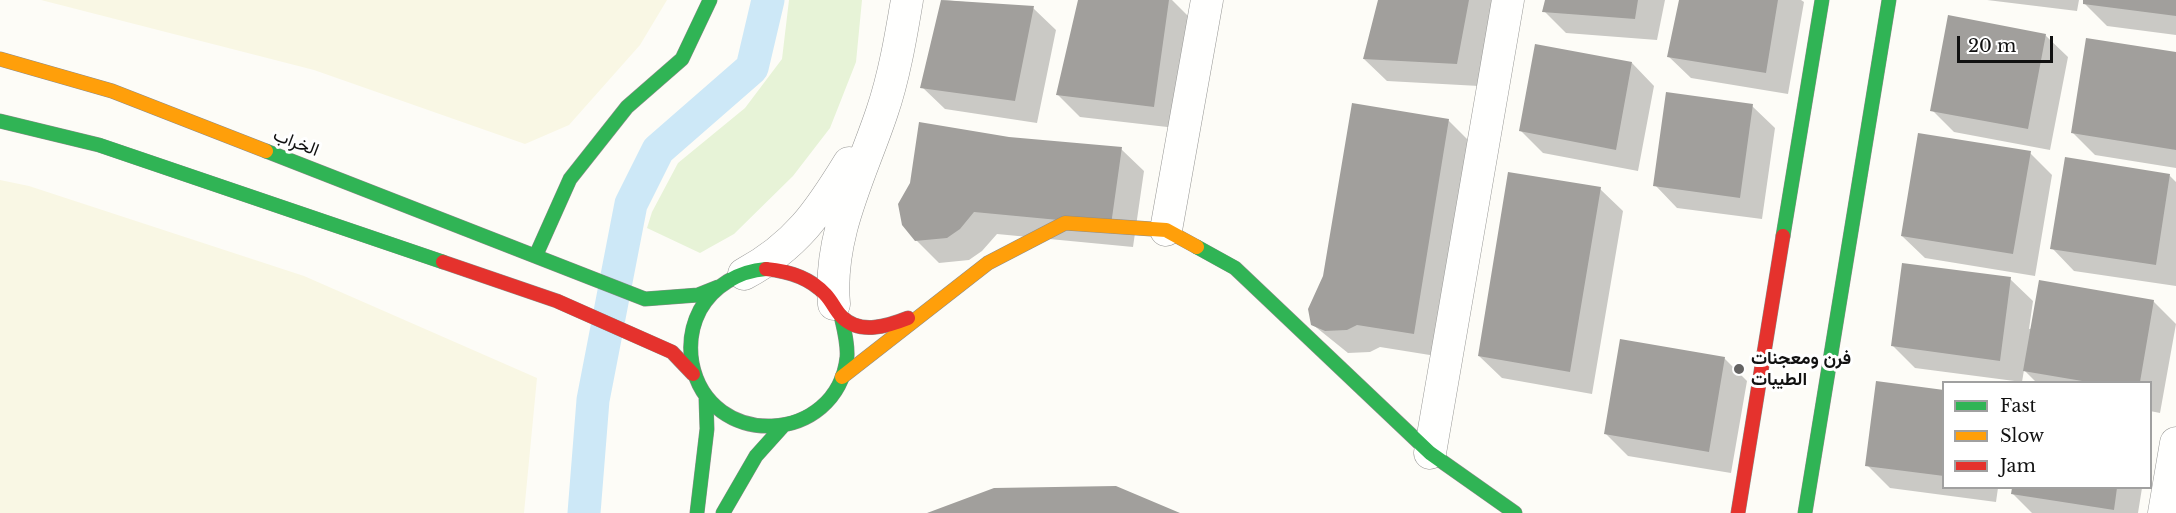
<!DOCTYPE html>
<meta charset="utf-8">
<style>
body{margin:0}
#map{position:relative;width:2176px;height:513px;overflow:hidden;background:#fdfcf7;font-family:"Libre Baskerville",serif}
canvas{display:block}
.legend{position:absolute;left:1942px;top:381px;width:210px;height:108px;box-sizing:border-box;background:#fff;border:2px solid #a0a0a0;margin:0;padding:8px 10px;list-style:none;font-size:18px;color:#111}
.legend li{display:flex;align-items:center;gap:12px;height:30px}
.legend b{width:30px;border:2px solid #a0a0a0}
.scale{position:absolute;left:1957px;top:36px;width:96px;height:27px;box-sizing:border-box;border:3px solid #111;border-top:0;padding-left:8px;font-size:18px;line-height:21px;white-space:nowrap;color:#111;-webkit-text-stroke:4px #fff;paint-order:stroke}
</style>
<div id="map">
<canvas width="2176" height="513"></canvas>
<ul class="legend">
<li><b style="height:8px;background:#30b455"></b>Fast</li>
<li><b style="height:8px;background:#ff9f0a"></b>Slow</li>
<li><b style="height:8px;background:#e5322d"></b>Jam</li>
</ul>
<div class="scale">20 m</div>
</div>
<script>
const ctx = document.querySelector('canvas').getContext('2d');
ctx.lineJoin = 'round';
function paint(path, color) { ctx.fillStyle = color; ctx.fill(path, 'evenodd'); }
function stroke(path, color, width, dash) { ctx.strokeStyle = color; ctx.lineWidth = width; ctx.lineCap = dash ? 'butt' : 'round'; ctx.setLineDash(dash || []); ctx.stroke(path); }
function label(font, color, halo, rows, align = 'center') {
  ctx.font = font + ' "Libre Baskerville",Vazirmatn,serif'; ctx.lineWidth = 6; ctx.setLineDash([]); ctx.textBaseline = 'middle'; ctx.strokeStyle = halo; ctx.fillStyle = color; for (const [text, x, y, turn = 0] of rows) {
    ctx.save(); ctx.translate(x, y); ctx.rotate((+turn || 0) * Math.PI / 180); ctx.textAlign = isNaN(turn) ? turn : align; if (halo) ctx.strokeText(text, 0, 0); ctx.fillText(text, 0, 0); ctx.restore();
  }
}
paint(new Path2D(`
 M41,0H667L640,45L569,125L525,144L314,70Z
 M0,180L29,186L304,276L537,378L524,513H0Z`), '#f9f7e4');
paint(new Path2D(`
 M789,0H862L856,62L830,128L793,176L734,234L700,253L647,228L652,212L678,163L745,108L782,59Z`), '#e7f3d7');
paint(new Path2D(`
 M943,0L1033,8L1056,30L1037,123L945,109L922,87Z
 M1080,0H1172L1191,19L1176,128L1080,117L1058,95Z
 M1379,0H1494L1479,86L1387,81L1364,59Z
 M1546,0H1665L1657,40L1566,33L1544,11Z
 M1681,0H1801L1804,2L1788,94L1691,78L1668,56Z
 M1987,0H2079L2077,11Z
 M2085,0H2176V35L2107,26L2084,3Z
 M2045,35L2068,57L2050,150L1954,132L1932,110Z
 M2176,54V168L2095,155L2072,132Z
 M1632,63L1654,86L1638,171L1543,153L1521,131Z
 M1752,106L1775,128L1762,219L1677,208L1655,185Z
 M1448,120L1471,143L1436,356L1380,347L1370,352L1348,353L1312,324Z
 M1009,139L1121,149L1144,171L1133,247L997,234L982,251L969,260L939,263L916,240Z
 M2030,153L2052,175L2035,276L1925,258L1902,236Z
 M2169,175L2176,182V286L2074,271L2052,248Z
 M1600,189L1623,211L1592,394L1502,378L1479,356Z
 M2010,279L2033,301L2029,329L2153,301L2176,324L2160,413L2150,411V382H2036L2024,370L2022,382L1915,368L1893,346Z
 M1724,358L1747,381L1731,473L1628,456L1606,434Z
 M1944,391V488H1998L1996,502L1890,488L1867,465Z
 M2013,488H2142L2138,513H2032L2012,493Z`), '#0003');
stroke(new Path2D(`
 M584,513L593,400L631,204L658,150L752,68L768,0`), '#cde8f7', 33);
paint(new Path2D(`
 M941,0L1034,6L1015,101L920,88Z
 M1078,0H1169L1154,107L1056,95Z
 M1378,0H1469L1457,64L1363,59Z
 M1545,0H1638L1635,19L1542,12Z
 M1679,0H1778L1766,73L1667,57Z
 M2083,0H2176V16L2083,4Z
 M1948,15L2046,34L2028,129L1930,111Z
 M2086,38L2176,52V150L2071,133Z
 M1535,44L1632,62L1616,150L1519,131Z
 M1666,92L1753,104L1740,198L1653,186Z
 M1352,103L1449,119L1414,334L1357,325L1347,330L1325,331L1311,325L1308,309L1323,276Z
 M919,122L1009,137L1122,147L1111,225L974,212L960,229L947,238L915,241L902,225L898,204L910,183Z
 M1918,133L2031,151L2013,254L1901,236Z
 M2065,157L2170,174L2156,265L2050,249Z
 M1508,172L1601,187L1570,372L1478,356Z
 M1902,263L2011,277L2000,361L1891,346Z
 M2039,280L2154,300L2140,382H2088L2023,371Z
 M1620,339L1725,357L1709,452L1604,434Z
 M1876,381L1944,390V476L1865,466Z
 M1116,486L1180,513H927L994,488Z
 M2012,488H2117L2114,510L2011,494Z`), '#a19f9c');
const street = new Path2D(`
 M1166,230L1207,0
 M744,274C796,246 819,212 849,163
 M834,304C828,235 861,175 882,112C894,77 901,36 907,0
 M1430,453L1508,0
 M2164,513L2176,443`);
const fast = new Path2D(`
 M0,121L99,145L443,262
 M266,151L645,299L698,295L718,287
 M1783,236L1822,0
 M1197,247L1235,268L1430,453L1515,513
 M536,255L570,179L627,107L682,59L710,0
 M766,269C739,271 713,286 700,310C691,327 689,345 692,363C709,451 837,445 847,357C848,343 844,329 841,316
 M697,513L707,429L706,399
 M723,513L756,456L783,426
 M1805,513L1889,0`);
const slow = new Path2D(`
 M0,59L112,91L266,151
 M842,377L988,263L1065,223L1166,230L1197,247`);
const jam = new Path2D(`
 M443,262L557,301L672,352L693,374
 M766,269C788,271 810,278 825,294C832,301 835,310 842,317C860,335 888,326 908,318
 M1738,513L1783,236`);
stroke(street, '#979795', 33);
stroke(fast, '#8e8d8b', 15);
stroke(slow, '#8e8d8b', 15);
stroke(jam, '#8e8d8b', 15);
stroke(street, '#fffffe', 32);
stroke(fast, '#30b455', 14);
stroke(slow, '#ff9f0a', 14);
stroke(jam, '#e5322d', 14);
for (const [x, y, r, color] of [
 [1739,369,6,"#646362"]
]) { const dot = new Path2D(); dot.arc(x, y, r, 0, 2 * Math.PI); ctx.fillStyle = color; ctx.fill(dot); stroke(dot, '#fff', 2); }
label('18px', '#111', '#fff', [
 ["الخراب",296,143,21]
]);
label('bold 18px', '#111', '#fff', [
 ["فرن ومعجنات",1751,359],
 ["الطيبات",1751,380]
], 'left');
</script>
